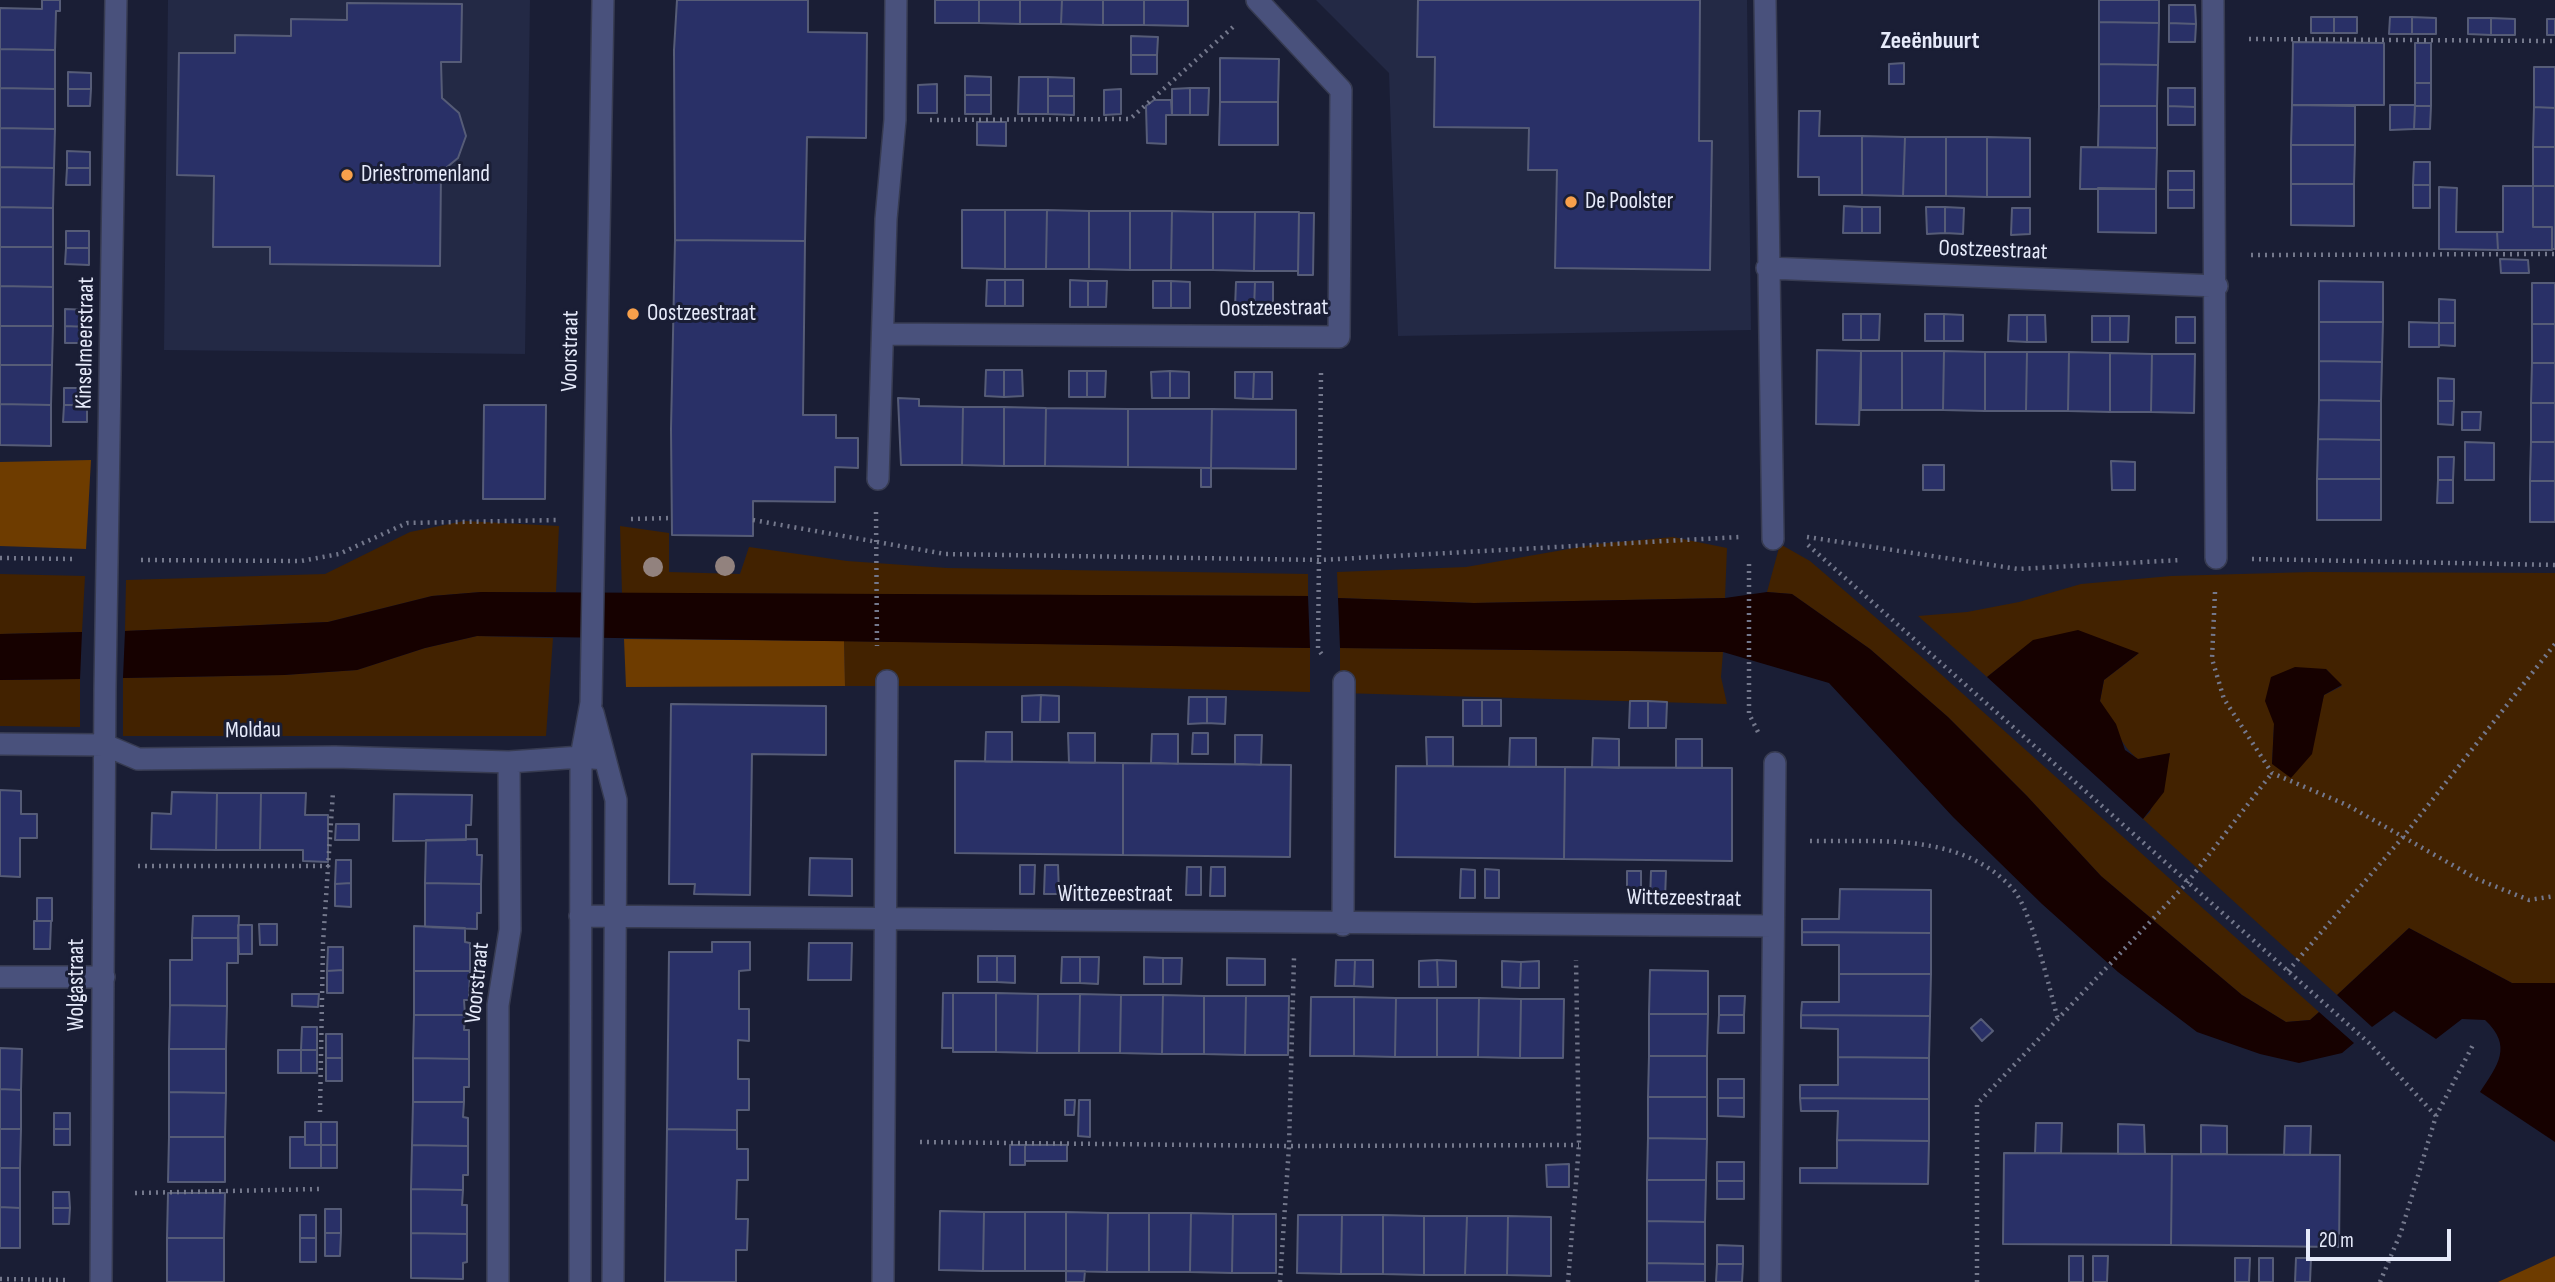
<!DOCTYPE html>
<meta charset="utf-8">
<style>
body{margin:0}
#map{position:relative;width:2555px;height:1282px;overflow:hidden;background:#1a1e35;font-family:"Sofia Sans Condensed",sans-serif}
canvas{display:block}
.scale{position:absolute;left:2306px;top:1229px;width:145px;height:32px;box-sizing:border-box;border:4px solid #e6eafa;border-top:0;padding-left:9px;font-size:21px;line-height:24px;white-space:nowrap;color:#e6eafa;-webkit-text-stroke:5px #1a1e35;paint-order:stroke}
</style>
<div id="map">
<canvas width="2555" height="1282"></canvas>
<div class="scale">20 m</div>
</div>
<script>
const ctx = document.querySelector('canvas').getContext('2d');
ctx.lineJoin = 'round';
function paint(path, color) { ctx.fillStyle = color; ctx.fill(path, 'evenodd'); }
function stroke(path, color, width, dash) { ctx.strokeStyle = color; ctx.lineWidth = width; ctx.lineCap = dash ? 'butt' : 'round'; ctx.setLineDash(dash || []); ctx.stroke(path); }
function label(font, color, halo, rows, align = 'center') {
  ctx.font = font + ' "Sofia Sans Condensed",sans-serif'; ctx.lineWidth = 6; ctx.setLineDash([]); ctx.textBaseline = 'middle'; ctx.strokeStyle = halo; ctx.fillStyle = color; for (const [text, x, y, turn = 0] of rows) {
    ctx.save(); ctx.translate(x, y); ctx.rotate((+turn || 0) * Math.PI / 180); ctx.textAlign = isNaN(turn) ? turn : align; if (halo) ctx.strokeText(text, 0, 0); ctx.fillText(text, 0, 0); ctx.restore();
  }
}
paint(new Path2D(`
 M168,0H530L525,354L164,350Z
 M1316,0H1747L1751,330L1398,336L1389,73Z`), '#232945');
paint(new Path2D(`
 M464,521L559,526L556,592H481L432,596L328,622L125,631L126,580L325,574L410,532Z
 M620,526L669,533V572L740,574L749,547L847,561L947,568L1308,574V596L622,593Z
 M1673,537L1727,548L1725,598L1474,603L1338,598L1337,572L1466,567L1597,544Z
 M1780,544L1810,561L1925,660L2319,1012L2310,1020L2286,1022L2242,995L2101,876L2027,796L1948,717L1870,649L1792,594L1767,592Z
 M2310,572L2555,573V983H2512L2409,928L2337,995L2143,819L2150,812L2170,754L2138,759C2120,746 2113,721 2100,701L2104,680L2138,654L2033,641L1987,677L1918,616L1967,612L2019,602L2081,584L2171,576ZM2326,669L2342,686L2324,695L2319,712L2272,764L2274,724Z
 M0,574L85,576L82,632L0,634Z
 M477,636L553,638L546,736H123V678L284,675L357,670L425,648Z
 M844,641L1310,648V692L1065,686H845Z
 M1340,648L1723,652L1721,677L1727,704L1340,693Z
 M80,679V727L0,726V680Z`), '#422200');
paint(new Path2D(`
 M91,460L86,549L0,546V462Z
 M624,639L844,641L845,686L626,687Z
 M2555,1256V1282H2498Z`), '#6e3c00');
paint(new Path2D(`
 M481,592L1308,596L1310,648L477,636L425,648L357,670L284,675L123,678L125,631L328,622L432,596Z
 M1767,592L1792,594L1870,649L1948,717L2027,796L2101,876L2242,995L2286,1022L2310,1020L2319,1012L2354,1043L2342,1053L2299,1063L2260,1054L2197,1032L2118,972L2042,904L1953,817L1829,683L1723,652L1340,648L1338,598L1474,603L1725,598Z
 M2078,630L2139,653L2104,680L2100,701L2116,724L2125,750L2138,759L2170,753L2164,792L2143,819L1987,677L2033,640Z
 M82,632L80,679L0,680V634Z
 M2295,667L2326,669L2342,685L2324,695L2312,754L2291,778L2272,764L2274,724L2265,701L2271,677Z
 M2409,928L2512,983H2555V1142L2480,1092C2498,1065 2513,1046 2485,1020L2462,1019L2436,1039L2394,1011L2372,1027L2337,995Z`), '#160100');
const building = new Path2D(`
 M42,0H60V11H56L55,50L0,49V8L42,9Z
 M677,0H808V32L867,33L866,138L807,137L805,241L675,240L674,50Z
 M935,0H979V23H935Z
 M979,0H1020V24L979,23Z
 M1020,0H1062L1061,24H1020Z
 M1062,0H1103V25L1061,24Z
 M1103,0H1144V25H1103Z
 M1144,0H1188V26L1144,25Z
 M1418,0H1700L1699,141H1712L1710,270L1555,268L1557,170H1528L1529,128L1434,127L1435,57H1417Z
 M2099,0H2159V23L2099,22Z
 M347,3L462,4L461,62H441L442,98L459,113L466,136L458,158L441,172L440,266L270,264V247H213L214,176L177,175L179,53H235V35L291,36V19L347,20Z
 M2169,5H2195L2196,24L2169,23Z
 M2311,17H2334V33H2311Z
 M2334,17H2357V33H2334Z
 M2390,17H2412V34H2389Z
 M2412,17L2436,18V34H2412Z
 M2468,18H2491V35L2468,34Z
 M2491,18L2515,19V35H2491Z
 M2547,19H2555V35H2547Z
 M2099,22L2159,23L2158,65L2099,64Z
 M2169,23L2196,24L2195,42H2169Z
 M1131,36L1158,37L1157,55H1131Z
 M2293,42L2384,43V105H2292Z
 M2415,43H2431V83H2415Z
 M0,49L55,50V89L0,88Z
 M1131,55H1157V74H1131Z
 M1220,58L1279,59L1278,102H1220Z
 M1904,63V84H1889V64Z
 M2099,64L2158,65L2157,106H2099Z
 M2534,67H2555V108L2534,107Z
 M68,72L91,73V89H68Z
 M965,76L991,77V95H965Z
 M1019,77H1048V114H1018Z
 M1048,77L1074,78V96H1048Z
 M2415,83H2431V106H2415Z
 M937,84V113H918V85Z
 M0,88L55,89V129L0,128Z
 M1190,88V115H1172V89Z
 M1190,88H1209L1208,115H1190Z
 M2168,88H2195V107L2168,106Z
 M68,89H91L90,106H68Z
 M1121,89V114L1104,115V90Z
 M965,95H991V114H965Z
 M1048,96H1074V115L1048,114Z
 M1154,100H1171L1172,115H1166V144L1147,143L1146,106Z
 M1220,102H1278V145H1219Z
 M2292,105L2355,106V145H2291Z
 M2390,105H2415L2414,129L2390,130Z
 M2099,106H2157V148L2098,147Z
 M2168,106L2195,107V125H2168Z
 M2415,106H2431L2430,129H2414Z
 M2534,107L2555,108V147H2533Z
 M1799,111H1820L1819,136H1862V195H1819V177H1798Z
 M977,122H1006V146L977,145Z
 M0,128L55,129L54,168L0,167Z
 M1862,136L1905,137L1903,196L1862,195Z
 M1905,137H1946V196H1903Z
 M1946,137H1987V197L1946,196Z
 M1987,137L2030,138V197H1987Z
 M2291,145H2355L2354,184H2291Z
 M2081,147L2157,148L2156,189H2080Z
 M2533,147H2555V186H2533Z
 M67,151L90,152V168H67Z
 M2414,162H2430V185H2413Z
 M0,167L54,168L53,208L0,207Z
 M67,168H90V185H66Z
 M2168,171H2194V190H2168Z
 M2291,184H2354V226L2291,225Z
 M2413,185H2430V208H2413Z
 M2503,186H2533V227H2552V250H2498L2497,232H2503Z
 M2533,186H2555V249H2552V227H2533Z
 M2439,187L2457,188L2456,232H2497L2498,250L2439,249Z
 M2098,188L2156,189V233L2098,232Z
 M2168,190H2194V208H2168Z
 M1844,206L1862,207V233H1843Z
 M0,207L53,208V247H0Z
 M1862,207H1880V233H1862Z
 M1926,207H1945V233L1927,234Z
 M1945,207L1964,208L1963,234L1945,233Z
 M2012,208H2030V234L2011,235Z
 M962,210H1005V269L962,268Z
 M1005,210H1047L1046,269H1005Z
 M1047,210L1089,211V269H1046Z
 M1089,211H1130V270L1089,269Z
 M1130,211H1172L1171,270H1130Z
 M1172,211L1213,212V270H1171Z
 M1213,212H1255L1254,271L1213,270Z
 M1255,212H1299L1298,271H1254Z
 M1299,213H1314L1313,275H1298Z
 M66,231H89V248H66Z
 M675,240L805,241L803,415H836V438H858V468L835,467V502L753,501V536L672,535L671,429Z
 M0,247H53V287L0,286Z
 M66,248H89V265L65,264Z
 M2500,259L2528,260L2529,273H2501Z
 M987,280H1005V306H986Z
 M1005,280H1023V306H1005Z
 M1070,280L1088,281V307H1070Z
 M1088,281H1107L1106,307H1088Z
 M1153,281H1171V308H1153Z
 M1171,281L1190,282V308H1171Z
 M2319,281L2383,282V322H2319Z
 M1236,282H1255L1254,309L1235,308Z
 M1255,282H1273V308L1254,309Z
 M2532,283H2555V324H2532Z
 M0,286L53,287V326H0Z
 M2439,299L2455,300V323H2439Z
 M65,309L89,310L88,327L65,326Z
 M1843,314H1861V340H1843Z
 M1861,314H1880L1879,340H1861Z
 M1925,314H1944V341H1925Z
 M1944,314L1963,315V341H1944Z
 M2009,315H2027V342L2008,341Z
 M2027,315H2045L2046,342H2027Z
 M2092,316H2110V342H2092Z
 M2110,316H2129L2128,342H2110Z
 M2176,317H2195V343H2176Z
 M2319,322H2383L2382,362L2319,361Z
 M2409,322L2439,323V347H2409Z
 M2439,323H2455V346L2439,345Z
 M2532,324H2555V363H2532Z
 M0,326H53L52,365H0Z
 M65,326L88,327V343H65Z
 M1817,350L1861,351L1859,425L1816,424Z
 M1861,351H1902V410H1861Z
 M1902,351H1944L1943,410H1902Z
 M1944,351L1985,352V411L1943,410Z
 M1985,352H2027L2026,411H1985Z
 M2027,352H2069L2068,411H2026Z
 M2069,352L2110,353V412L2068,411Z
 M2110,353L2152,354L2151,412H2110Z
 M2152,354H2195L2194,413L2151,412Z
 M2319,361L2382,362L2381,401L2319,400Z
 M2532,363H2555V403H2531Z
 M0,365H52L51,405L0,404Z
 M986,370H1004V397L985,396Z
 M1004,370H1022L1023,396L1004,397Z
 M1069,371H1087V397H1069Z
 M1087,371H1106L1105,397H1087Z
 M1170,371L1189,372V398H1170Z
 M1170,371V398H1152L1151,372Z
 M1235,372H1254L1253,399L1235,398Z
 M1254,372H1272V399H1253Z
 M2438,378L2454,379V401H2438Z
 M64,388H87V405H64Z
 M898,398L919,399V406L963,407L962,465H901Z
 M2319,400L2381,401V440L2318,439Z
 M2438,401H2454L2453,425L2438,424Z
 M2531,403H2555V442H2531Z
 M0,404L51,405V446L0,445Z
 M64,405H87V422H63Z
 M484,405H546L545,499H483Z
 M963,407H1004V466L962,465Z
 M1004,407L1046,408L1045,466H1004Z
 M1046,408L1128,409V467L1045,466Z
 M1128,409H1212L1211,468L1128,467Z
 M1212,409L1296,410V469L1211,468Z
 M2462,412H2481L2480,430H2462Z
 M2318,439L2381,440V479H2317Z
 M2465,442L2494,443V480H2465Z
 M2531,442H2555V481H2530Z
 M2438,457H2454L2453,480H2438Z
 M2111,461L2135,462V490H2112Z
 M1923,465H1944V490H1923Z
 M1201,468H1211V487H1201Z
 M2317,479H2381V520H2317Z
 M2438,480H2453V503H2437Z
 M2530,481H2555V522H2530Z
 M1041,695L1059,696V722H1040Z
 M1041,695L1040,722H1022V696Z
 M1189,697H1207V723L1188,724Z
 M1207,697H1226L1225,724L1207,723Z
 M1463,700H1482V726H1463Z
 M1482,700H1501V726H1482Z
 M1630,701H1648V728H1629Z
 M1648,701L1667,702L1666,728H1648Z
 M671,704L826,706V755L752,754L750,895L694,894L695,884H669Z
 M986,732H1012V762H985Z
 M1068,733H1095V763H1069Z
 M1193,733H1208V754H1192Z
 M1152,734H1178V764L1151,763Z
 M1235,735H1262L1261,765L1235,764Z
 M1426,737H1453V766H1427Z
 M1510,738H1536V767H1509Z
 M1593,738L1619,739V768L1592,767Z
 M1676,739H1702V768H1676Z
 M955,761L1123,763V855L955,853Z
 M1123,763L1291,765L1290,857L1123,855Z
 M1396,766L1565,767L1564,859L1395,857Z
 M1565,767L1732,768V861L1564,859Z
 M0,790L21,791V814H37V838H20V877L0,876Z
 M172,792L217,793L216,850L151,849L152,813L171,814Z
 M217,793H261L260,850H216Z
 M261,793H306L305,815H328V862L303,861V850H260Z
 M394,794L472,795L471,825H466V840L393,841Z
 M336,824H359V840H335Z
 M477,839V855H482L481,884L425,883L426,840Z
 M810,858L852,859V896L809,895Z
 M336,860H351V883L335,884Z
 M1020,865H1035L1034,894H1020Z
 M1045,865H1058L1059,894H1044Z
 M1187,867H1201V895H1186Z
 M1211,867H1225V896H1210Z
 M1461,869L1475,870V898H1460Z
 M1485,869L1499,870V898H1485Z
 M1627,871H1641V900L1627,899Z
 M1651,871H1666L1665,900H1650Z
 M351,883V907L335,906V884Z
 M425,883L481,884V913H477V929L425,927Z
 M1840,889L1931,890V933L1802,932V919H1839Z
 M37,898H52V921H37Z
 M193,916H239L238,938H192Z
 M34,921H51L50,949H34Z
 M259,924H277V945H260Z
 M238,925H252V954H239Z
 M414,926L465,928V942L470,943V971H414Z
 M1802,932L1931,933V974H1839V945H1802Z
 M192,938H238V963H227V1006L170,1005V960H192Z
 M712,942H750V970L739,971V1009H749V1041L738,1040V1079H749V1110H737V1130L667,1129L669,952H712Z
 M809,943H852L851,980H808Z
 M328,947H343V970L327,971Z
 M978,956H997V982H978Z
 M997,956H1015V983L997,982Z
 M1062,957H1080V983H1061Z
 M1080,957H1099L1098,984L1080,983Z
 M1144,957L1163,958V984H1144Z
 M1163,958H1182L1181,984H1163Z
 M1227,958L1265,959V985H1227Z
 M1336,960H1355L1354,986H1335Z
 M1355,960H1373V987L1354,986Z
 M1437,960L1456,961V987H1438Z
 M1437,960L1438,987H1419V961Z
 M1502,961L1521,962L1520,988L1502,987Z
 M1539,961V988H1520L1521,962Z
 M343,970V993H327V971Z
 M1650,970L1708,971V1014H1649Z
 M414,971H470L469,1000H464L465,1015H414Z
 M1839,974H1931L1930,1016L1801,1015L1802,1002H1839Z
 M943,993H953V1048H942Z
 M953,993H996V1052H953Z
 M996,993L1038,994L1037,1053L996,1052Z
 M292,994H319L318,1007L292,1006Z
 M1038,994H1080L1079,1053H1037Z
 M1080,994L1121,995L1120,1053H1079Z
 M1121,995H1163L1162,1054L1120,1053Z
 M1163,995L1204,996V1054H1162Z
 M1204,996H1246L1245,1055L1204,1054Z
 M1246,996H1289L1288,1055H1245Z
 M1719,996H1745L1744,1015H1719Z
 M1311,997H1354V1056H1310Z
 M1354,997L1396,998L1395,1057L1354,1056Z
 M1396,998H1437V1057H1395Z
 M1437,998H1479L1478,1057H1437Z
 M1479,998L1521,999L1520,1058L1478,1057Z
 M1521,999H1564L1563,1058H1520Z
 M170,1005L227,1006L226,1049H169Z
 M1649,1014H1708L1707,1056H1649Z
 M414,1015H465L464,1030H469V1059L413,1058Z
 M1719,1015H1744V1033H1718Z
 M1801,1015L1930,1016L1929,1058L1838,1057V1029L1801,1028Z
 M1981,1019L1993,1031L1982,1041L1971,1028Z
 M302,1027H317V1050H301Z
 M326,1034H342V1058H326Z
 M0,1048L22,1049L21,1090L0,1089Z
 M169,1049H226V1093L169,1092Z
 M278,1050H301V1073H278Z
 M301,1050H317V1073H301Z
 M1649,1056H1707V1097H1648Z
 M1838,1057L1929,1058V1099L1800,1098V1085H1838Z
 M326,1058H342V1081H326Z
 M413,1058L469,1059V1087H464V1102H413Z
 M1718,1079H1744V1098H1718Z
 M0,1089L21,1090V1129H0Z
 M169,1092L226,1093L225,1137H169Z
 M1648,1097H1707V1139L1648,1138Z
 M1718,1098H1744V1117L1718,1116Z
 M1800,1098L1929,1099V1141L1837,1140L1838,1111H1801Z
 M1065,1100H1075L1074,1115H1065Z
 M1079,1100H1090V1137L1078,1136Z
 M413,1102H464L463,1117L468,1118V1146L412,1145Z
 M54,1113H70V1129H54Z
 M305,1122H321V1145H305Z
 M321,1122H337V1145H321Z
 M2036,1123H2062L2061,1153H2035Z
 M2118,1124L2144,1125L2145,1154H2118Z
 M2201,1125L2227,1126V1154H2201Z
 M2285,1126H2311L2310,1155H2284Z
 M0,1129H21L20,1168H0Z
 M54,1129H70V1145H54Z
 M667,1129L737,1130V1149H748V1180H737L736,1219H748L747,1250H736V1282H665Z
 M169,1137H225V1182H168Z
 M290,1137H305V1145H321V1168H290Z
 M1648,1138L1707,1139L1706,1180H1647Z
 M1837,1140L1929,1141L1928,1184L1800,1183V1168H1837Z
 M321,1145H337V1168H321Z
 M412,1145L468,1146V1175H463V1190L411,1189Z
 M1010,1145H1025V1165H1010Z
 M1025,1145H1067V1161H1025Z
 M2004,1153L2172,1154L2171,1245L2003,1244Z
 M2172,1154L2340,1155L2339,1247L2171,1245Z
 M1717,1162H1744V1181H1717Z
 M1569,1164V1187H1547L1546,1165Z
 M0,1168H20V1208L0,1207Z
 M1647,1180H1706L1705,1222L1647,1221Z
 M1717,1181H1744V1199H1717Z
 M411,1189L463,1190L462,1205H467V1234L411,1233Z
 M53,1192H69L70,1208H53Z
 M168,1193H225L224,1238H167Z
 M0,1207L20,1208V1248H0Z
 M53,1208H70L69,1224H53Z
 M325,1209H341V1233H325Z
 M940,1211L984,1212L983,1271L939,1270Z
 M984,1212H1025V1271H983Z
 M1025,1212H1066V1271H1025Z
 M1066,1212L1108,1213L1107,1272L1066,1271Z
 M1108,1213H1149V1272H1107Z
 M1149,1213H1191L1190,1272H1149Z
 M1191,1213L1233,1214L1232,1273L1190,1272Z
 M1233,1214H1276V1273H1232Z
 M300,1215H316V1238H300Z
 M1298,1215H1342L1341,1274L1297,1273Z
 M1342,1215H1383V1274H1341Z
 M1383,1215L1424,1216V1275L1383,1274Z
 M1424,1216H1467L1465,1275H1424Z
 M1467,1216H1508L1507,1275H1465Z
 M1508,1216L1551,1217V1276L1507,1275Z
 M1647,1221L1705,1222V1264L1647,1263Z
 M325,1233H341L340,1256H325Z
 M411,1233L467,1234V1262L463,1263V1279L411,1278Z
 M167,1238H224V1282H167Z
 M300,1238H316V1262H300Z
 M1717,1245L1743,1246V1264H1717Z
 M2069,1256H2083V1282H2069Z
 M2093,1256H2108L2107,1282H2093Z
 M2235,1258H2250L2249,1282H2235Z
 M2259,1258H2273V1282H2259Z
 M2296,1258H2311L2310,1282H2295Z
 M1647,1263L1705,1264V1282H1647Z
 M1717,1264H1743L1742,1282H1716Z
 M1066,1271H1085L1084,1282H1066Z`);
paint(building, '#293067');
stroke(building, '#565c77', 2);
const minor = new Path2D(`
 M1765,0L1773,539
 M2213,0L2216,558
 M1767,268L2217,286
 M883,334L1339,337L1341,90L1257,0
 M878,479L886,219L895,120L896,0
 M593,713L616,800L613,1282
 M0,744L105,745L138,759L335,757L509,762L581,757L605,759
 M580,916L1773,926
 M1343,925L1344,682
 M0,977H104
 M101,1282L105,688L116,0
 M498,1282V1005L510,930L509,762
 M580,1282L581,757L591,703L603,0
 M883,1282L887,681
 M1770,1282L1775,763`);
stroke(minor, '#373b51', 24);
stroke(new Path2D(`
 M2249,39L2555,41
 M930,120L1130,119L1233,27
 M2251,255L2555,254
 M1321,373L1318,649L1323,656
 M876,512L877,646
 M631,519L672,518
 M753,520L945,554L1320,560L1739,537
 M1807,537L2018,569L2181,560
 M1808,545L2369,1043L2436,1116
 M0,558L73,559
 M2252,559L2555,565
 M141,560L301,561L339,554L407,523L559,520
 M1749,564V714L1758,732
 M2215,592L2212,659L2224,699L2272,773L2347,805L2477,879L2529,900L2555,896
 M1810,841C1879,842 1960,832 2012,888C2031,908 2050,990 2058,1020
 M138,866H330
 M2288,971L2403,837L2555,644
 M320,1112L323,943L333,792
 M920,1142L1289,1146L1579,1145
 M135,1193L320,1189
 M0,1279L66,1280
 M1280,1282L1289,1146L1294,958
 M1568,1282L1579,1145L1576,960
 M1977,1282V1104L2187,883L2272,773
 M2380,1282L2401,1232L2436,1116L2474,1043`), '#74788c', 4.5, [2, 5]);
stroke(minor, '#49517c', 21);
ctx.fillStyle = '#92827e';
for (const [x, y] of [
 [725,566],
 [653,567]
]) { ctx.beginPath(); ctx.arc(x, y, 10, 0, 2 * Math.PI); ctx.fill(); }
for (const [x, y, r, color] of [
 [347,175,7,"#f8a04b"],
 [1571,202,7,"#f8a04b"],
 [633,314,7,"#f8a04b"]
]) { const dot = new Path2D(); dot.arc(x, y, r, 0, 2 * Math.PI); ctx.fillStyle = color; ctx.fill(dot); stroke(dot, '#1a1e35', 2.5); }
label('23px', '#e6eafa', '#1a1e35', [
 ["Driestromenland",361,175],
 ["De Poolster",1585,202],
 ["Oostzeestraat",647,314]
], 'left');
label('23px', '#e6eafa', '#1a1e35', [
 ["Oostzeestraat",1993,251,2],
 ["Oostzeestraat",1274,309,-1],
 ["Kinselmeerstraat",86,343,-89],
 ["Voorstraat",571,351,-89],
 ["Moldau",253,731,-1],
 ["Wittezeestraat",1115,895],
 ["Wittezeestraat",1684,899,1],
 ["Voorstraat",478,983,-84],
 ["Wolgastraat",77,985,-90]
]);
label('bold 24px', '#e6eafa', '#1a1e35', [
 ["Zeeënbuurt",1930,42]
]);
</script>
